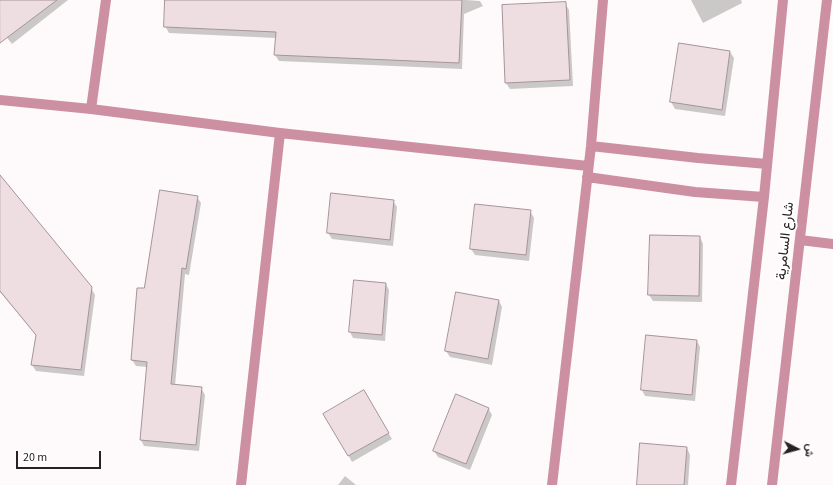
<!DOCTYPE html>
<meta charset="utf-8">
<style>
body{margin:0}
#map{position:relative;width:833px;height:485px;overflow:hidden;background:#fefafb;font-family:"Source Sans 3",Vazirmatn,sans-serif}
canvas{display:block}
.north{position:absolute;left:777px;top:429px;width:40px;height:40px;-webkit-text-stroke:3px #fff;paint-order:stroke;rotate:96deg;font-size:11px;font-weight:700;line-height:16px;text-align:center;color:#282123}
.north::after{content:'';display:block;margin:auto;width:14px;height:18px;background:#282123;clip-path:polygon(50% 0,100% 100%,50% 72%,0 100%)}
.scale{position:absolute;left:16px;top:451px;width:85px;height:18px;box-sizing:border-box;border:2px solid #282123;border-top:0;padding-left:5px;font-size:12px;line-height:14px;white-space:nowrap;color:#282123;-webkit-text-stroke:3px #fff;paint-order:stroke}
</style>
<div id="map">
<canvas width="833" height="485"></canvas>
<div class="north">ش</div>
<div class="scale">20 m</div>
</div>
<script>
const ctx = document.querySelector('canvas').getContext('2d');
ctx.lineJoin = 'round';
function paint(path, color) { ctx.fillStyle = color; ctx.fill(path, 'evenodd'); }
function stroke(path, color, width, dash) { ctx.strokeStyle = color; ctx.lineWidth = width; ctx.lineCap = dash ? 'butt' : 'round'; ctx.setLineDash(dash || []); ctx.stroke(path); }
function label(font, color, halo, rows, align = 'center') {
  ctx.font = font + ' "Source Sans 3",Vazirmatn,sans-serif'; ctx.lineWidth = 4; ctx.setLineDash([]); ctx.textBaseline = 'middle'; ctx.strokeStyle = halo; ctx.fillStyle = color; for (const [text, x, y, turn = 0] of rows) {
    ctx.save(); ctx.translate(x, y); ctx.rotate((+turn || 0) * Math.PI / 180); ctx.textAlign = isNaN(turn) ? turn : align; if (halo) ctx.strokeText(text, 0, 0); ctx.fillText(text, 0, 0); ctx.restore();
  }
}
paint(new Path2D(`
 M6,0H68L12,44L0,29V5Z
 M166,0H466L480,1L483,6L464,14L462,69L279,61L275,55L276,38L169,33L165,26Z
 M691,0H741L742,3L703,23Z
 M565,3L569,10L573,86L510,89L506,83L503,6Z
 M680,45L730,52L734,58L725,116L675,109L671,102Z
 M0,177L91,288L95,295L84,376L36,371L32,365L37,336L0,292Z
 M197,197L201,203L189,275L185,274L175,386L201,388L205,395L199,451L144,446L141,440L148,367L136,366L132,360L145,290Z
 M393,201L397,207L393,246L332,239L328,233Z
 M530,211L534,218L529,261L475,255L471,249Z
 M700,237L703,244L702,302L653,301L649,295Z
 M386,284L389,290L385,341L353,338L350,332Z
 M499,301L502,307L492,365L450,357L446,351Z
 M697,341L700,347L695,401L645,396L642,390Z
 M364,391L392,439L352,462L325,414Z
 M488,408L492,415L470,470L438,457L434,451Z
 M687,448L690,455L688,485H638Z
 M345,476L356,485H338Z`), '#0003');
const building = new Path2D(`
 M0,0H57L0,43Z
 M165,0H462L459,63L274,55L276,32L164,27Z
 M566,2L570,80L505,83L502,5Z
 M679,43L730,51L722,110L670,102Z
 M0,175L92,287L81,370L31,365L36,335L0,291Z
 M160,190L198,196L186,269L182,268L171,384L202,387L196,445L140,440L147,362L131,360L137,288H144Z
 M331,193L394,200L390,240L327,233Z
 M475,204L531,210L526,255L470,249Z
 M650,235L700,236L699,296L648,295Z
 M354,280L386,283L382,335L349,332Z
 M456,292L499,300L488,359L445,351Z
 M646,335L697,340L692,395L641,390Z
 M364,390L389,433L348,456L323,414Z
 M456,394L489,408L466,464L433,451Z
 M640,443L687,447L684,485H637Z`);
paint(building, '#eedde1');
stroke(building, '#a59499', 1);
stroke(new Path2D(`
 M0,100L91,109L280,133L588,166
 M91,109L106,0
 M591,146L698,158L767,164
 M587,177L695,192L764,197
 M800,240L833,244
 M241,485L280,133
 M552,485L591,146L603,0
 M731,485L764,197L783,0
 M772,485L827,0`), '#cc90a2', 10);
label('14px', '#282123', '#fff', [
 ["شارع السامرية",786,241,-84]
]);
</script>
